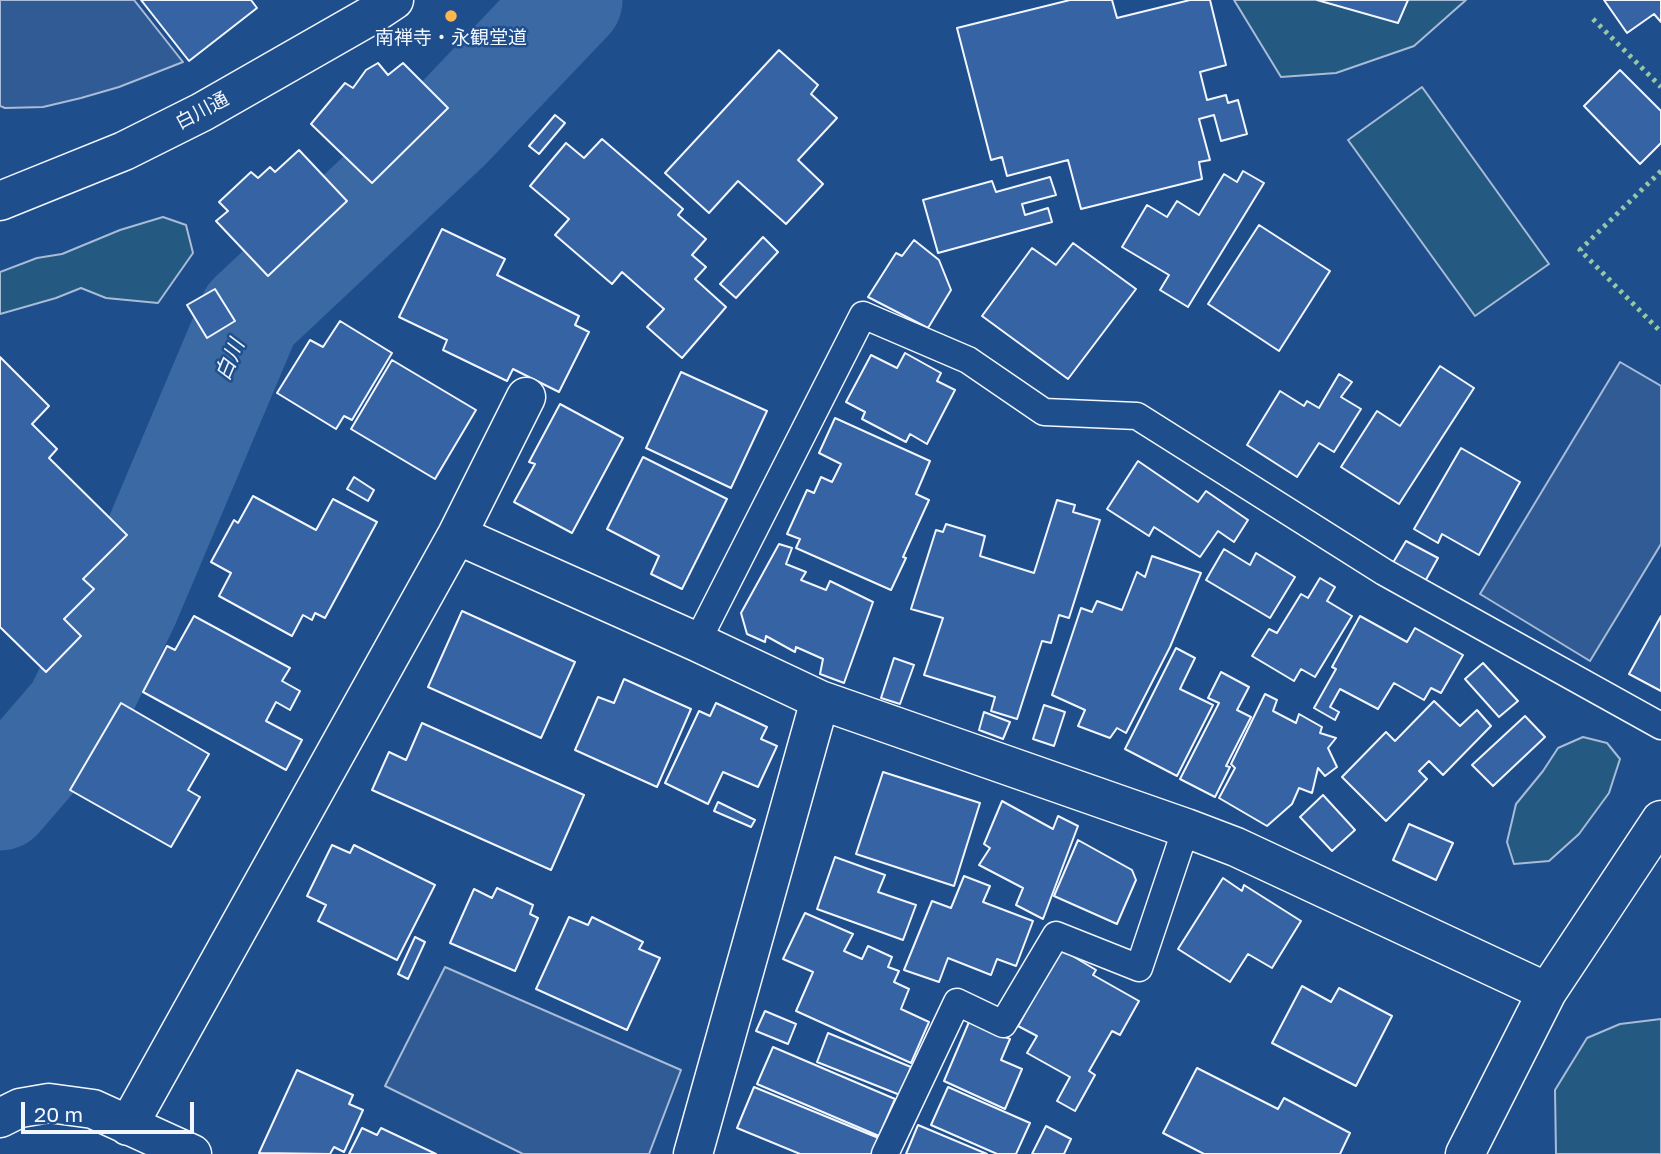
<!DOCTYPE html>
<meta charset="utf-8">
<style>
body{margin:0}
#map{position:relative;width:1661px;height:1154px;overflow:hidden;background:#1f4e8c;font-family:"Golos Text",sans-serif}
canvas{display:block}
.scale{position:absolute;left:21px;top:1102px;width:173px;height:32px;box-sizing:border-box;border:4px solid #f2f6ff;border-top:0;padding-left:9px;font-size:21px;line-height:24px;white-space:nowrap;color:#f2f6ff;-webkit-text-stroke:5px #1f4e8c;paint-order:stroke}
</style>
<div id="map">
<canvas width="1661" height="1154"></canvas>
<div class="scale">20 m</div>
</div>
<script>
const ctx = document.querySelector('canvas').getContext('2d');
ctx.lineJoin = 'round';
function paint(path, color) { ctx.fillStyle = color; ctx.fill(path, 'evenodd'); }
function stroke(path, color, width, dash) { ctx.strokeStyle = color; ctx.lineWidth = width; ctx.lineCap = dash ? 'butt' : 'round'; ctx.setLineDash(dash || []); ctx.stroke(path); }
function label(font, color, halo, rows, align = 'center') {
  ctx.font = font + ' "Golos Text","Noto Sans JP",sans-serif'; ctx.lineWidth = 5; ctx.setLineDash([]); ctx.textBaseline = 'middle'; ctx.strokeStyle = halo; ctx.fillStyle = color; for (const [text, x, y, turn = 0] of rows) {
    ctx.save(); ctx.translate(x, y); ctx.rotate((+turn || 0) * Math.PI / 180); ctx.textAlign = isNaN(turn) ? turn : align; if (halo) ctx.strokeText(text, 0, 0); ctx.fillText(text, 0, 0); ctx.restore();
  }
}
const green = new Path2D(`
 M1234,0H1466L1414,46L1336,73L1281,77Z
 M1422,87L1549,264L1475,316L1348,140Z
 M163,217L186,225L193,253L158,303L106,298L81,288L56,298L0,314V272L37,258L62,254L120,230Z
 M1583,737L1607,743L1620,759L1609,793L1579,834L1549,861L1514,864L1507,842L1516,804L1543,771L1558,748Z
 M1661,1019V1154H1556L1555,1090L1587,1038L1620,1024Z`);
paint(green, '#245a82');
stroke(green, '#a8bbd7', 2);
const parking = new Path2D(`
 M0,0H134L183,62L119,87L81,98L43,107L5,108L0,106Z
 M1620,362L1661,386V544L1590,661L1480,594Z
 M445,967L681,1070L649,1154H523L385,1086Z`);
paint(parking, '#305b95');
stroke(parking, '#a8bbd7', 2);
stroke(new Path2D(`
 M0,799L76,711L128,604L250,315L449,128L571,0`), '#3b69a3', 103);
const building = new Path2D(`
 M141,0H251L257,8L189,61Z
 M1070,0H1112L1117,18L1190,0H1210L1226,65L1200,72L1207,100L1226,95L1228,103L1238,100L1247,134L1221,141L1214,115L1199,119L1210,160L1199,162L1202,179L1081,209L1068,160L1007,176L1002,157L991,160L957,28Z
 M1317,0H1408L1398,23Z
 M1604,0H1661V22L1654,14L1627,33Z
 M779,50L818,85L811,94L837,118L798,160L823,184L786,224L738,181L709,213L665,173Z
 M378,63L388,75L403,63L448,108L372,183L311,124L345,83L353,88L366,70Z
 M1620,70L1661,111V143L1640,164L1584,106Z
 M555,115L565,123L539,154L529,146Z
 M602,139L683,209L678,215L706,239L692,255L706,267L695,279L726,307L682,358L647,327L664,309L622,272L612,284L555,235L569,219L530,186L566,143L584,158Z
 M299,150L347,201L268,276L216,221L228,211L219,202L251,172L258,178L270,167L275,172Z
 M1243,171L1264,183L1188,307L1160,290L1169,275L1122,247L1147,205L1167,217L1177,201L1199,215L1224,174L1237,182Z
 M1050,177L1056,195L1022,204L1025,215L1048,208L1052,222L938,253L923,200L992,181L996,192Z
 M1259,225L1330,271L1279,351L1208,304Z
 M442,229L505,259L497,275L579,316L575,325L589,332L559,392L513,369L507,381L443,350L447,340L399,317Z
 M763,237L778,252L736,298L720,284Z
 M914,240L939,260L951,290L928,328L868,297L896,253L902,256Z
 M1073,243L1136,289L1068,379L982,316L1032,248L1056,265Z
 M215,289L235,321L207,338L187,305Z
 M340,321L392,353L352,420L344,416L336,429L277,393L310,340L323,347Z
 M905,353L941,373L937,381L955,390L927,444L910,434L906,442L862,419L865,412L846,402L871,355L897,368Z
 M0,357L49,406L32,424L57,449L49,458L127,535L83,579L94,589L64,619L81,636L46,672L0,627Z
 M392,360L476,410L435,479L351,429Z
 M1440,366L1474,388L1399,504L1341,467L1377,411L1400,426Z
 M681,372L767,411L731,488L646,448Z
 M1339,374L1352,382L1341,397L1361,409L1334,452L1319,443L1297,477L1247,445L1280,391L1304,406L1307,401L1319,408Z
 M560,404L623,438L572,533L514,502L535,464L529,462Z
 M835,418L930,461L916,494L929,500L903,557L906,558L891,590L796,548L800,539L787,534L807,490L814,493L821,477L832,482L841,464L819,453Z
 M1461,448L1520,482L1479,555L1442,534L1438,543L1414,529Z
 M643,457L727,499L682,589L651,574L659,556L607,529Z
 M1138,461L1198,502L1206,491L1248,520L1234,542L1218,531L1200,557L1154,527L1149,536L1107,509Z
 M354,477L374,490L368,501L347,489Z
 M253,496L316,530L333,499L377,522L325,618L315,613L312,620L303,615L292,636L219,596L231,573L211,562L234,520L238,523Z
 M1057,500L1075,505L1073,512L1100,520L1069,618L1059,615L1051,643L1042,641L1017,719L991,711L995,697L924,675L943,618L911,609L936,530L943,532L946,524L985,536L980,556L1034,573Z
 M1406,541L1438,558L1423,585L1391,566Z
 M779,544L792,548L786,564L806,572L801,580L826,590L830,581L873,602L844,683L820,674L823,659L796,647L795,652L766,636L765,642L747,634L741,613Z
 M1224,549L1250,565L1256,553L1295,577L1270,618L1206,580Z
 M1152,556L1201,573L1170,647L1126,733L1117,728L1110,738L1078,726L1085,710L1052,695L1081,608L1092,612L1097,601L1122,610L1137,572L1145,577Z
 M1320,578L1335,587L1327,601L1352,616L1315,677L1301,669L1294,681L1252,656L1269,629L1277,633L1301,594L1308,598Z
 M462,611L575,662L541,738L428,687Z
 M194,616L290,668L282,681L300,691L290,710L276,702L266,721L302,740L286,770L143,692L167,646L175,650Z
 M1360,616L1407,642L1415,628L1463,655L1441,693L1431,688L1424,700L1394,683L1378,709L1340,689L1330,707L1339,712L1335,720L1314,708L1336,669L1332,667Z
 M1661,616V691L1629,674Z
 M1176,648L1195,658L1180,689L1213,705L1177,776L1125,749Z
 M894,658L914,665L900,704L881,698Z
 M1483,663L1518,701L1499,717L1465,679Z
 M1221,672L1249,687L1237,710L1251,717L1226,766L1230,767L1215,797L1180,779L1219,703L1208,698Z
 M624,679L691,709L657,787L575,750L598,697L614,703Z
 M1265,694L1277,700L1273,711L1296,723L1299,714L1322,727L1320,733L1336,738L1328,748L1337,767L1325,776L1318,768L1312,793L1299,788L1292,804L1267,826L1219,798L1235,768L1231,764Z
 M1434,701L1460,726L1477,710L1491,726L1443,775L1429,761L1419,771L1427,779L1386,821L1342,777L1386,732L1395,741Z
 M121,703L209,754L188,790L200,797L171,847L70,790Z
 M716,703L767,727L761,739L777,746L758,787L723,772L708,804L665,783L699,711L710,716Z
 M1044,705L1065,712L1054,746L1033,739Z
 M984,712L1010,722L1003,739L979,730Z
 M1525,716L1545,737L1493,786L1472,765Z
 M422,723L584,795L551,870L372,790L389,752L406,760Z
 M883,772L980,803L954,886L856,854Z
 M1323,795L1355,830L1332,851L1300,817Z
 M1002,801L1053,829L1058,816L1078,826L1043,919L1016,905L1023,888L979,865L990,848L984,844Z
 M718,802L755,820L751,827L714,811Z
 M1409,824L1453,843L1436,880L1393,860Z
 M1078,840L1132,870L1136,880L1117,924L1054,896Z
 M332,845L350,853L354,845L435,885L397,960L318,921L326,905L307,896Z
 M835,857L885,875L878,892L916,905L903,940L817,909Z
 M964,876L990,886L983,902L1033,921L1016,966L997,959L991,975L948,958L939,982L904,970L932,901L951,908Z
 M1223,878L1242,891L1244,885L1301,921L1272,968L1248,954L1230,982L1178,949Z
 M497,888L533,905L530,914L538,918L515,971L450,943L474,889L492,898Z
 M805,913L853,934L844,951L862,959L868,946L892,957L888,967L899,971L894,982L909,989L901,1009L929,1022L911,1063L796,1011L813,972L783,959Z
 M569,917L588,925L592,917L643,942L639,949L660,958L627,1030L536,989Z
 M415,937L425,942L408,979L398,974Z
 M1061,949L1096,970L1093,975L1139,1001L1120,1035L1112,1031L1089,1071L1095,1075L1075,1111L1057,1101L1070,1077L1027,1053L1037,1036L1018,1026Z
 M1302,986L1331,1002L1339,988L1392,1016L1356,1086L1272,1043Z
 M765,1011L796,1024L788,1044L756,1031Z
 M969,1022L1010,1039L1001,1060L1022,1069L1005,1109L944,1081Z
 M828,1033L911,1067L900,1095L817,1062Z
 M773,1047L895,1099L879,1136L757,1084Z
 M1197,1068L1278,1109L1284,1098L1350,1133L1340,1154H1204L1163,1133Z
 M297,1070L353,1095L349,1104L363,1110L344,1152L334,1147L330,1154L259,1153Z
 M754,1087L881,1139L874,1154H800L737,1128Z
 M948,1087L1030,1123L1016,1154H997L931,1125Z
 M918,1125L987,1154H906Z
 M1046,1126L1071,1139L1064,1154H1032Z
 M362,1128L377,1135L381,1128L436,1154H349Z`);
paint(building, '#3563a3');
stroke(building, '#f2f6ff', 2);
const lane = new Path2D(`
 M697,642L863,315L968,360L1044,412L1137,416L1384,572L1661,726
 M885,1154L957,1002L1003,1024L1056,935L1139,968L1186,828`);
const street = new Path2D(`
 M457,535L697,642L820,700L1186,828L1236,847L1547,992
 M0,1118L20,1108L49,1103L93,1109L192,1154
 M128,1126L457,535L526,397
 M693,1154L820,700
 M1465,1154L1547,992L1661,820`);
const primary = new Path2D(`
 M0,201L124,151L202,112L370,16L394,0`);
stroke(lane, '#f2f6ff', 29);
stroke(street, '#f2f6ff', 41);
stroke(primary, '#f2f6ff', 41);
stroke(lane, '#1f4e8c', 26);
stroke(street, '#1f4e8c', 38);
stroke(primary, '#1f4e8c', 38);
stroke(new Path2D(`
 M1593,19L1661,87
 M1661,171L1580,250L1661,332`), '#97c8a6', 5, [3.5, 5]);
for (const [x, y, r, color] of [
 [451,16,7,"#ffb74d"]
]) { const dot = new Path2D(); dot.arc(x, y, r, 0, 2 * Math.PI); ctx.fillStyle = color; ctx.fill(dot); stroke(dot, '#1f4e8c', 2.5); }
label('19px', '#f2f6ff', '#1f4e8c', [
 ["南禅寺・永観堂道",451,38]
]);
label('19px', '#f2f6ff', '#1f4e8c', [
 ["白川通",202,111,-28]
]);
label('italic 21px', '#f2f6ff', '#1f4e8c', [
 ["白川",230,360,-67]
]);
</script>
